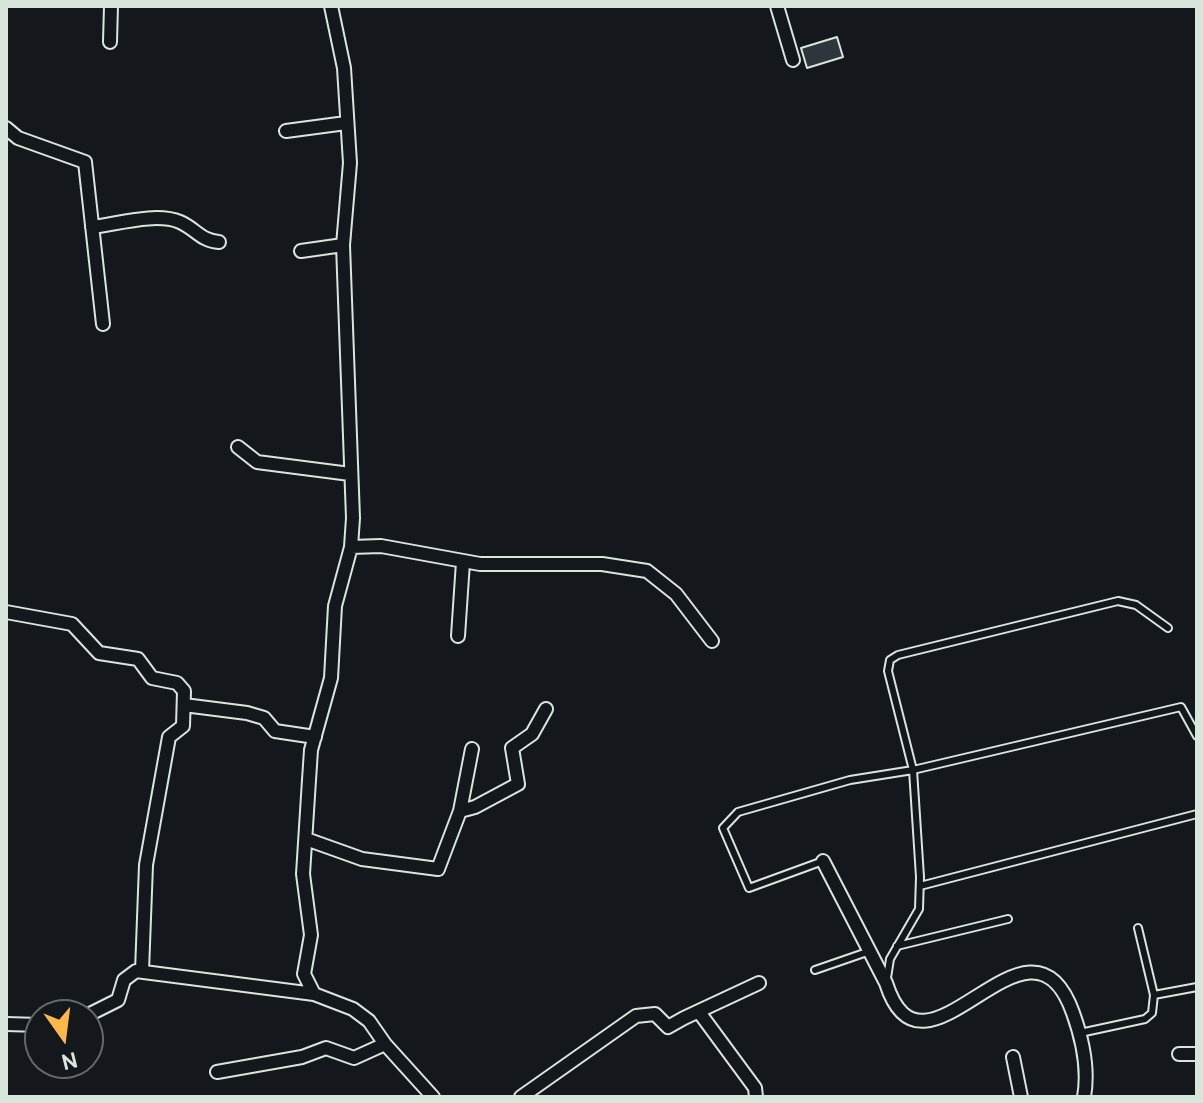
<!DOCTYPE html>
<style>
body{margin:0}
#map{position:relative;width:1203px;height:1103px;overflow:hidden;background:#14181c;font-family:Cabin,sans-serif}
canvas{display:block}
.frame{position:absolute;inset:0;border:8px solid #d8e6dc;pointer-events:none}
.north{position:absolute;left:24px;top:999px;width:80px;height:80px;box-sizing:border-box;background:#14181c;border:2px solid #626a69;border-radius:50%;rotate:166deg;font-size:22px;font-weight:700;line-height:32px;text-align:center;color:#d8e6dc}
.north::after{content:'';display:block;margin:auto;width:28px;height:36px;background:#ffb74d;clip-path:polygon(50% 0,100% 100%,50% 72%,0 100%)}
</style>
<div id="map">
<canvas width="1203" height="1103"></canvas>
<div class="frame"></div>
<div class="north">N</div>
</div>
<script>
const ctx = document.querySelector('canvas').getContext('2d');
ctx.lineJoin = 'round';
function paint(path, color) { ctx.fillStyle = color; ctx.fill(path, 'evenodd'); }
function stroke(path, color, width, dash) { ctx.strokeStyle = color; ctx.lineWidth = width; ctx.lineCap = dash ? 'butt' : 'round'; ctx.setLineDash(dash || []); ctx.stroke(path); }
const building = new Path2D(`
 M837,37L843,57L807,68L801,48Z`);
paint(building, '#2c363c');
stroke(building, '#d8e6dc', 2);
const service = new Path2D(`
 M823,861L749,888L723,828L738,812L850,780L913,770L1181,707L1197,736
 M920,886L1197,814
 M897,946L1008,919
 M815,970L870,951
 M887,978L890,959L919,909L920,877L913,770L888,671L890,660L898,655L1118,601L1136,605L1168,628
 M1154,995L1197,987
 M1080,1033L1145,1019L1152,1013L1154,995L1138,928`);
const minor = new Path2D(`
 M777,6L793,60
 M110,42L111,6
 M6,128L18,138L85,162L103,324
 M286,131L346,123
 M92,227C117,224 156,212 180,222C196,229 201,241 219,242
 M301,251L343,245
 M238,447L257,462L350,474
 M351,547L381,546L480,564H602L647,571L676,594L712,641
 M6,612L72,624L99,653L138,659L152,678L177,683L184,691L183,726L169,737L146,865L142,971
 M458,636L463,562
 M184,705L247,713L264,718L275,731L315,737
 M460,811L472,749
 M306,839L362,859L438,869L460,811L475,807L518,784L512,748L532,734L546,709
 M823,861L886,983C924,1103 1029,888 1073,1013C1082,1038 1089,1069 1084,1097
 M314,994L304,974L311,935L303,874L309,780L311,750L331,678L335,606L351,547L353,518L343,245L350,163L344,68L331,6
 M699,1012L755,1088L756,1097
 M88,1015L118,1000L124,980L136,971L314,994L353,1009L369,1021L385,1044L433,1097
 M6,1024L40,1025
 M1179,1054H1197
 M1013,1057L1021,1097
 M217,1072L302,1057L326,1048L354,1058L385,1044
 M521,1097L636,1016L655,1014L668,1027L684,1018L759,983`);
stroke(service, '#d8e6dc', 10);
stroke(minor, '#d8e6dc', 16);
stroke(service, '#14181c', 6);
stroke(minor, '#14181c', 12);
</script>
